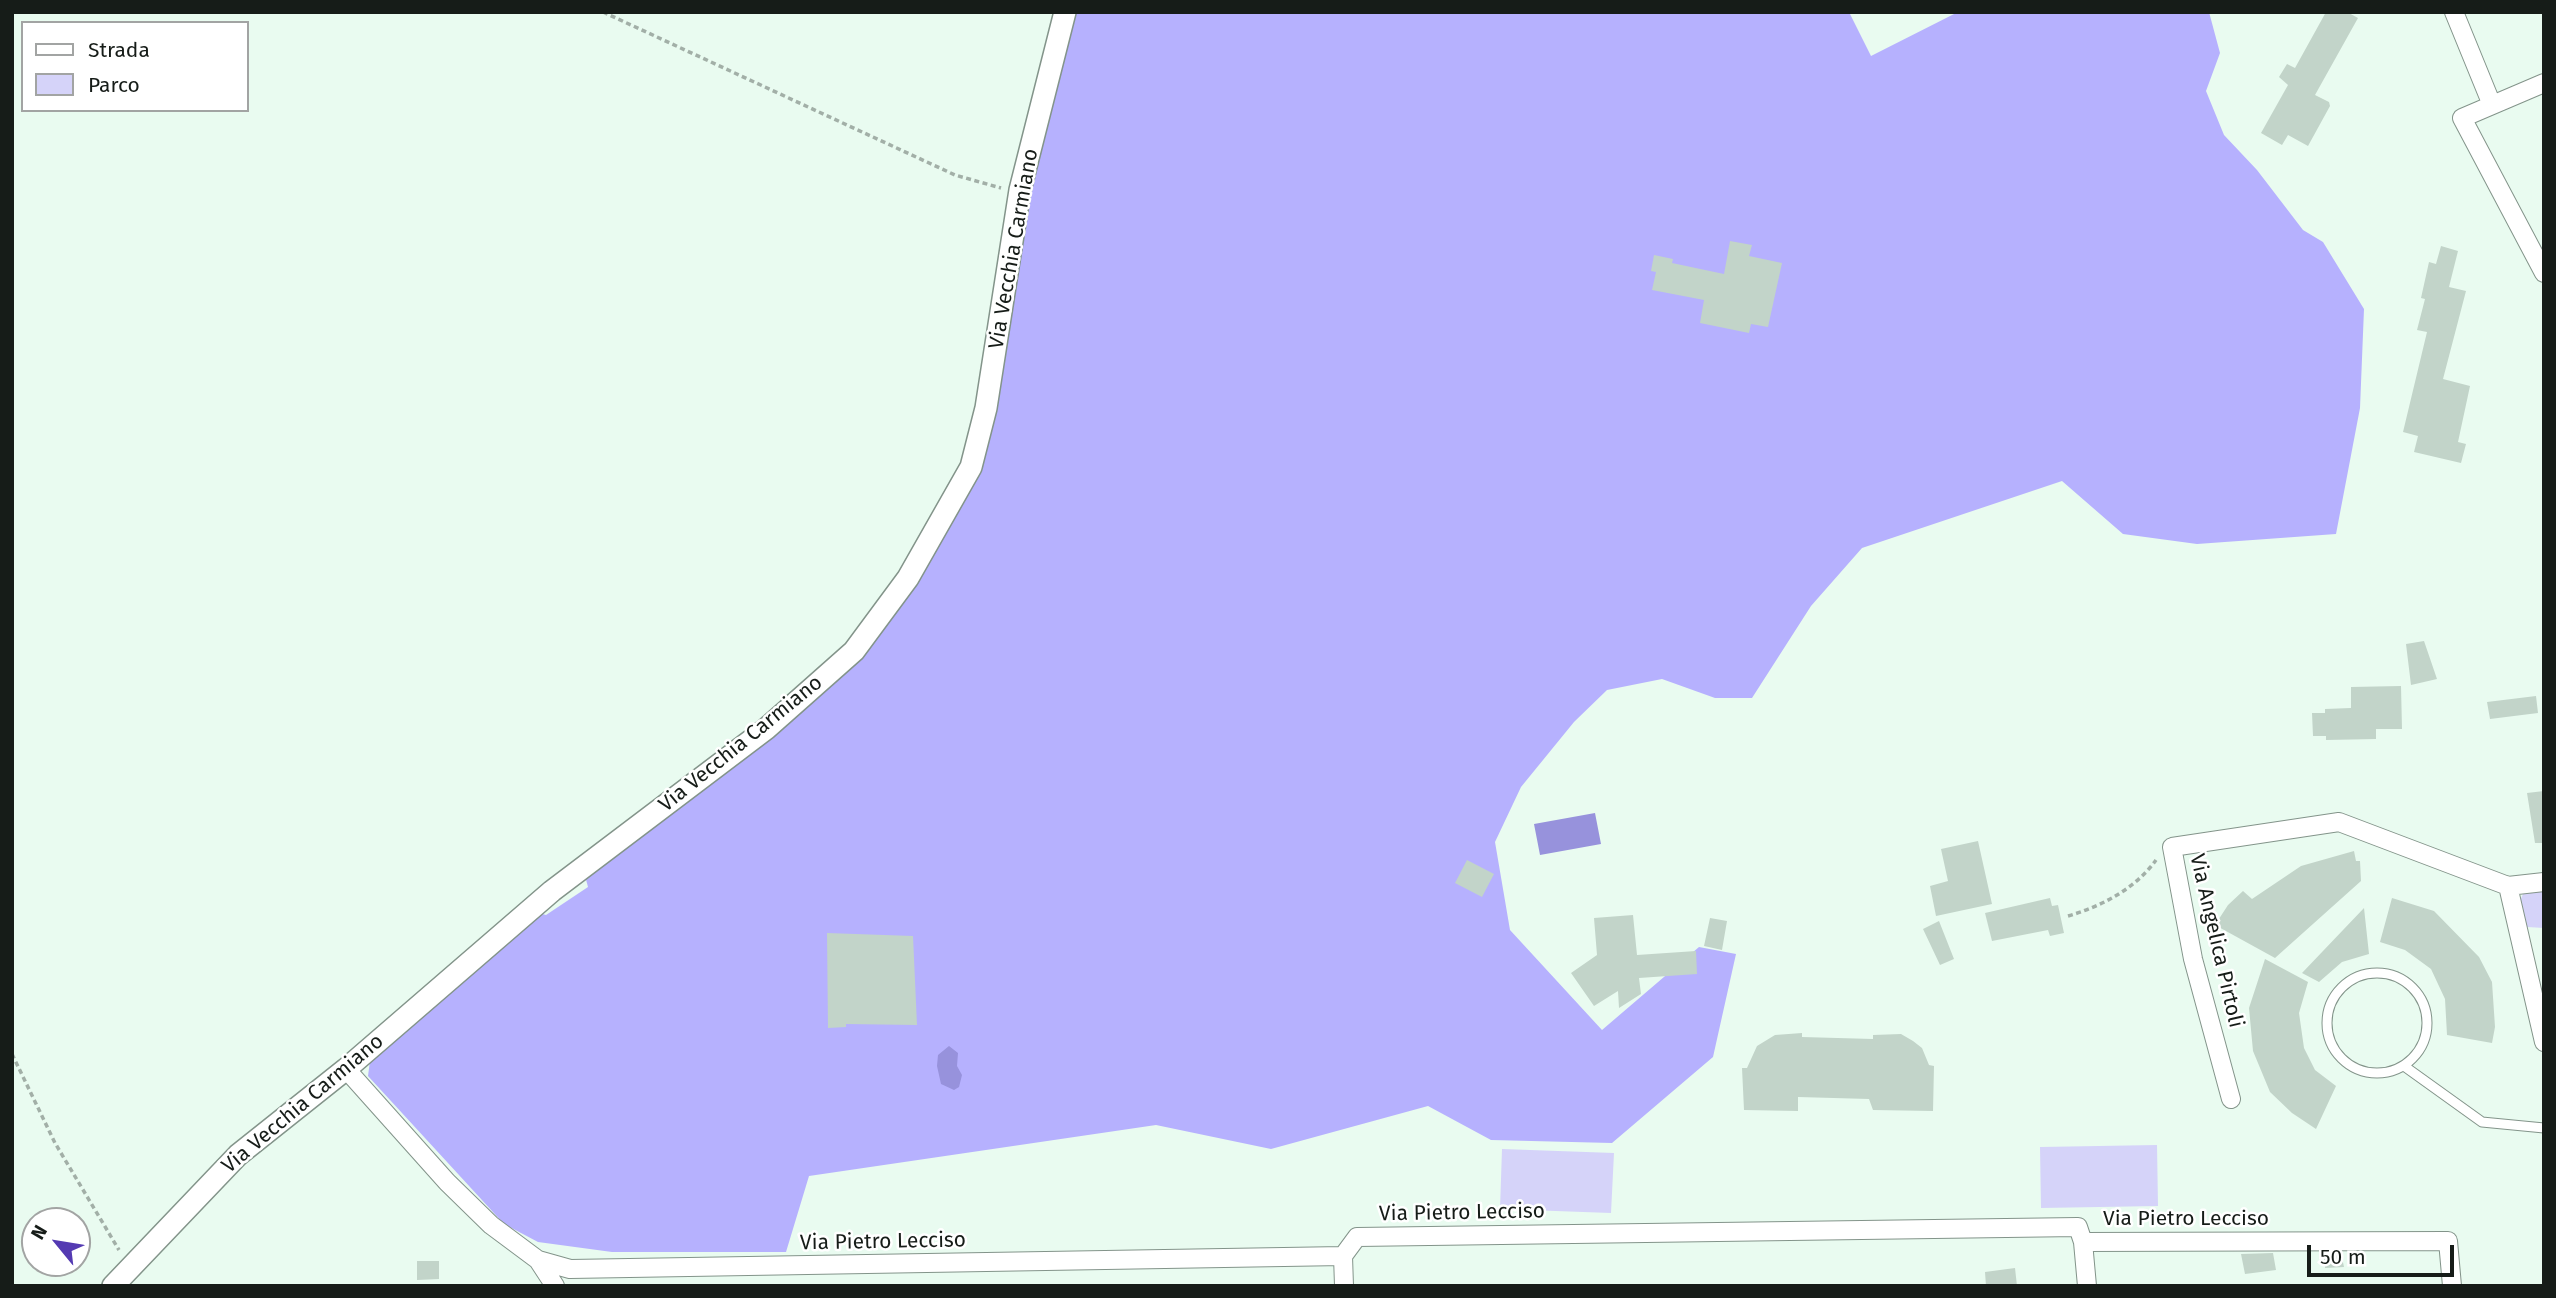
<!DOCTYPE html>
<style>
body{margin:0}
#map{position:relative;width:2556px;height:1298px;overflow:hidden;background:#e9fbf0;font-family:"Fira Sans",sans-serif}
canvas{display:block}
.frame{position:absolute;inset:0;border:14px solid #161c18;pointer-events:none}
.legend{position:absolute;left:21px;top:21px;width:228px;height:91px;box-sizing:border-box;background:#fff;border:2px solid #a2a4a3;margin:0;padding:9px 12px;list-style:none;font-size:21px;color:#161c18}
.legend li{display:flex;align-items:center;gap:14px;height:35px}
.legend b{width:35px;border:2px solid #a2a4a3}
.north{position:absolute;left:21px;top:1207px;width:70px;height:70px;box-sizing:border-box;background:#fff;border:2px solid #a2a4a3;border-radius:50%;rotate:300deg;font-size:19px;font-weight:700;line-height:28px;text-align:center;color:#161c18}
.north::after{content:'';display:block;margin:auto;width:24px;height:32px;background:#543ab2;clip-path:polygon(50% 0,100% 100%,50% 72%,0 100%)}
.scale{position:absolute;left:2307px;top:1245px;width:147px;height:32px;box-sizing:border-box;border:4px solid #161c18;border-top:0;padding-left:9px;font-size:21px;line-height:24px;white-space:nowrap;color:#161c18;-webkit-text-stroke:5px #fff;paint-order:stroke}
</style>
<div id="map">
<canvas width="2556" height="1298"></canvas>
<div class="frame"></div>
<ul class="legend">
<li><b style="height:9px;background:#fff"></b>Strada</li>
<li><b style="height:19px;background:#d5d3f9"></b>Parco</li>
</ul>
<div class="north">N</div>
<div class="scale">50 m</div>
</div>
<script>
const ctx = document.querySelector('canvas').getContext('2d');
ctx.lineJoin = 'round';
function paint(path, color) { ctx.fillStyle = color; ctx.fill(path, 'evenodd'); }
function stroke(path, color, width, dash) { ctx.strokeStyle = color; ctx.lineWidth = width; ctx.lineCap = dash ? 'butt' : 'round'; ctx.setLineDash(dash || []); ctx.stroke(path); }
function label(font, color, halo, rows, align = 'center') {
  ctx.font = font + ' "Fira Sans",sans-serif'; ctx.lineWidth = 5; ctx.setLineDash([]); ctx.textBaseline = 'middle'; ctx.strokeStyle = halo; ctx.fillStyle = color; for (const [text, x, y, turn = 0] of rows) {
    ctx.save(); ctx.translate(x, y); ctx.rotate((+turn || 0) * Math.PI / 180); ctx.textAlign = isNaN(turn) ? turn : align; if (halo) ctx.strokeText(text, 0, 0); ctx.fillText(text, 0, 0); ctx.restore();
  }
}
paint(new Path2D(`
 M2544,890V928L2527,927L2520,901L2523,894Z
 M2157,1145L2158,1206L2041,1208L2040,1147Z
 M1502,1149L1614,1153L1611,1213L1500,1209Z`), '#d5d3f9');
paint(new Path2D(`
 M1071,12H1849L1871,56L1958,12H2209L2220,53L2206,91L2224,135L2257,170L2303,230L2323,242L2364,309L2360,408L2336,534L2197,544L2123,534L2062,481L1862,548L1811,606L1752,698H1715L1662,679L1607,690L1574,722L1521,787L1495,842L1510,930L1602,1030L1699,947L1736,954L1713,1057L1612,1143L1491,1140L1428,1106L1271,1149L1156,1125L809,1176L786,1252H612L538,1242L504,1224L368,1076L371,1053L535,912L546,915L588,887L584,872L852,662L878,637L896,611L982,471L1028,183Z`), '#b6b1fe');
paint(new Path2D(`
 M1595,813L1601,844L1540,855L1534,824Z
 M949,1046L958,1053L957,1066L962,1075L959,1087L954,1090L941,1084L937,1066L938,1055Z`), '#9792dc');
paint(new Path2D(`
 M2326,12H2347L2358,18L2315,95L2329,102L2330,106L2308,146L2288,135L2282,145L2261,133L2288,85L2279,77L2287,64L2295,68Z
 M1730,241L1752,245L1749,256L1782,263L1768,327L1751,324L1749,333L1700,323L1704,300L1652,290L1656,272L1651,271L1654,255L1673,259L1672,263L1724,274Z
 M2441,246L2458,251L2449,287L2466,291L2443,379L2470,386L2458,442L2466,444L2461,463L2414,452L2418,436L2403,432L2427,332L2417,330L2425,299L2421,298L2429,262L2436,264Z
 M2424,641L2437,679L2411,685L2406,644Z
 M2401,686L2402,729H2376V739L2326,740V736H2313L2312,713H2325V709L2351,708V687Z
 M2536,696L2538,713L2490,719L2487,702Z
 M2544,791V843H2535L2527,793Z
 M1978,841L1992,904L1936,916L1930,886L1948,881L1941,849Z
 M2354,851L2356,861H2360L2361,881L2275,958L2215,925L2228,905L2243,891L2252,899L2301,866Z
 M1467,860L1494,874L1482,897L1455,883Z
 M2050,898L2052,906L2058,905L2064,933L2050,936L2048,930L1992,941L1985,913Z
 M2392,898L2434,911L2479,957L2492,982L2495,1027L2492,1043L2447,1035L2445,999L2431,969L2405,950L2380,942Z
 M2364,908L2369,954L2342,962L2319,982L2302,973Z
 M1633,915L1637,955L1696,951L1697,974L1639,978L1641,994L1619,1008L1618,991L1594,1006L1571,973L1597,955L1594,918Z
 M1710,918L1727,921L1722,950L1704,946Z
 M1939,921L1954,959L1940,965L1923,929Z
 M827,933L913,936L917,1025L846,1024V1027L828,1028Z
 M2265,959L2308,982L2299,1013L2304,1048L2315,1070L2336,1086L2316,1129L2292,1113L2270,1092L2253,1051L2249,1008Z
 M1802,1033V1037L1873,1039V1035L1901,1034L1913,1041L1922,1048L1929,1065L1934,1066L1933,1111L1873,1110L1869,1099L1798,1097V1111L1744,1110L1742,1068H1747L1757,1046L1775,1035Z
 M2273,1253L2276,1270L2245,1274L2241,1254Z
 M2324,1253H2341L2344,1267L2325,1268Z
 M417,1261H439V1279L417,1280Z
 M2015,1268L2017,1286H1986L1985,1272Z`), '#c2d4c9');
const service = new Path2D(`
 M2327 1023a50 50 0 1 1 100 0a50 50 0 1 1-100 0Z
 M2404,1066L2482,1122L2544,1128`);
const minor = new Path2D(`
 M2454,12L2492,105
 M2544,83L2462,118L2544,273
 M2508,886L2544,1042
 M346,1069L447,1182L491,1225L538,1260L570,1269L1343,1256
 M2231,1099L2193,959L2172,847L2339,822L2508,886L2544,882
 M2083,1242L2087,1286
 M1343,1256L1357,1237L2078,1227L2083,1242L2448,1241L2452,1286
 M1343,1256L1344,1286
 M538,1260L555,1286`);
const tertiary = new Path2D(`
 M113,1286L238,1155L346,1069L552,891L766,729L854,651L908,578L971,467L986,408L1020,190L1065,12`);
stroke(service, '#83948a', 11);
stroke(minor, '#83948a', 20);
stroke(tertiary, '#83948a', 24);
stroke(new Path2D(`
 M603,12L955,175L1001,188
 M2068,916C2102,906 2135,889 2156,860
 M12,1054L55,1143L119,1250`), '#a2afa7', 3.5, [5, 3.5]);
stroke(service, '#fff', 9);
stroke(minor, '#fff', 18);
stroke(tertiary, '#fff', 21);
label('21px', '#161c18', '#fff', [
 ["Via Vecchia Carmiano",1014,249,-80],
 ["Via Vecchia Carmiano",741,744,-39],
 ["Via Angelica Pirtoli",2216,941,77],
 ["Via Vecchia Carmiano",303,1104,-40],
 ["Via Pietro Lecciso",1462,1213,-1],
 ["Via Pietro Lecciso",2186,1219],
 ["Via Pietro Lecciso",883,1242,-1]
]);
</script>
